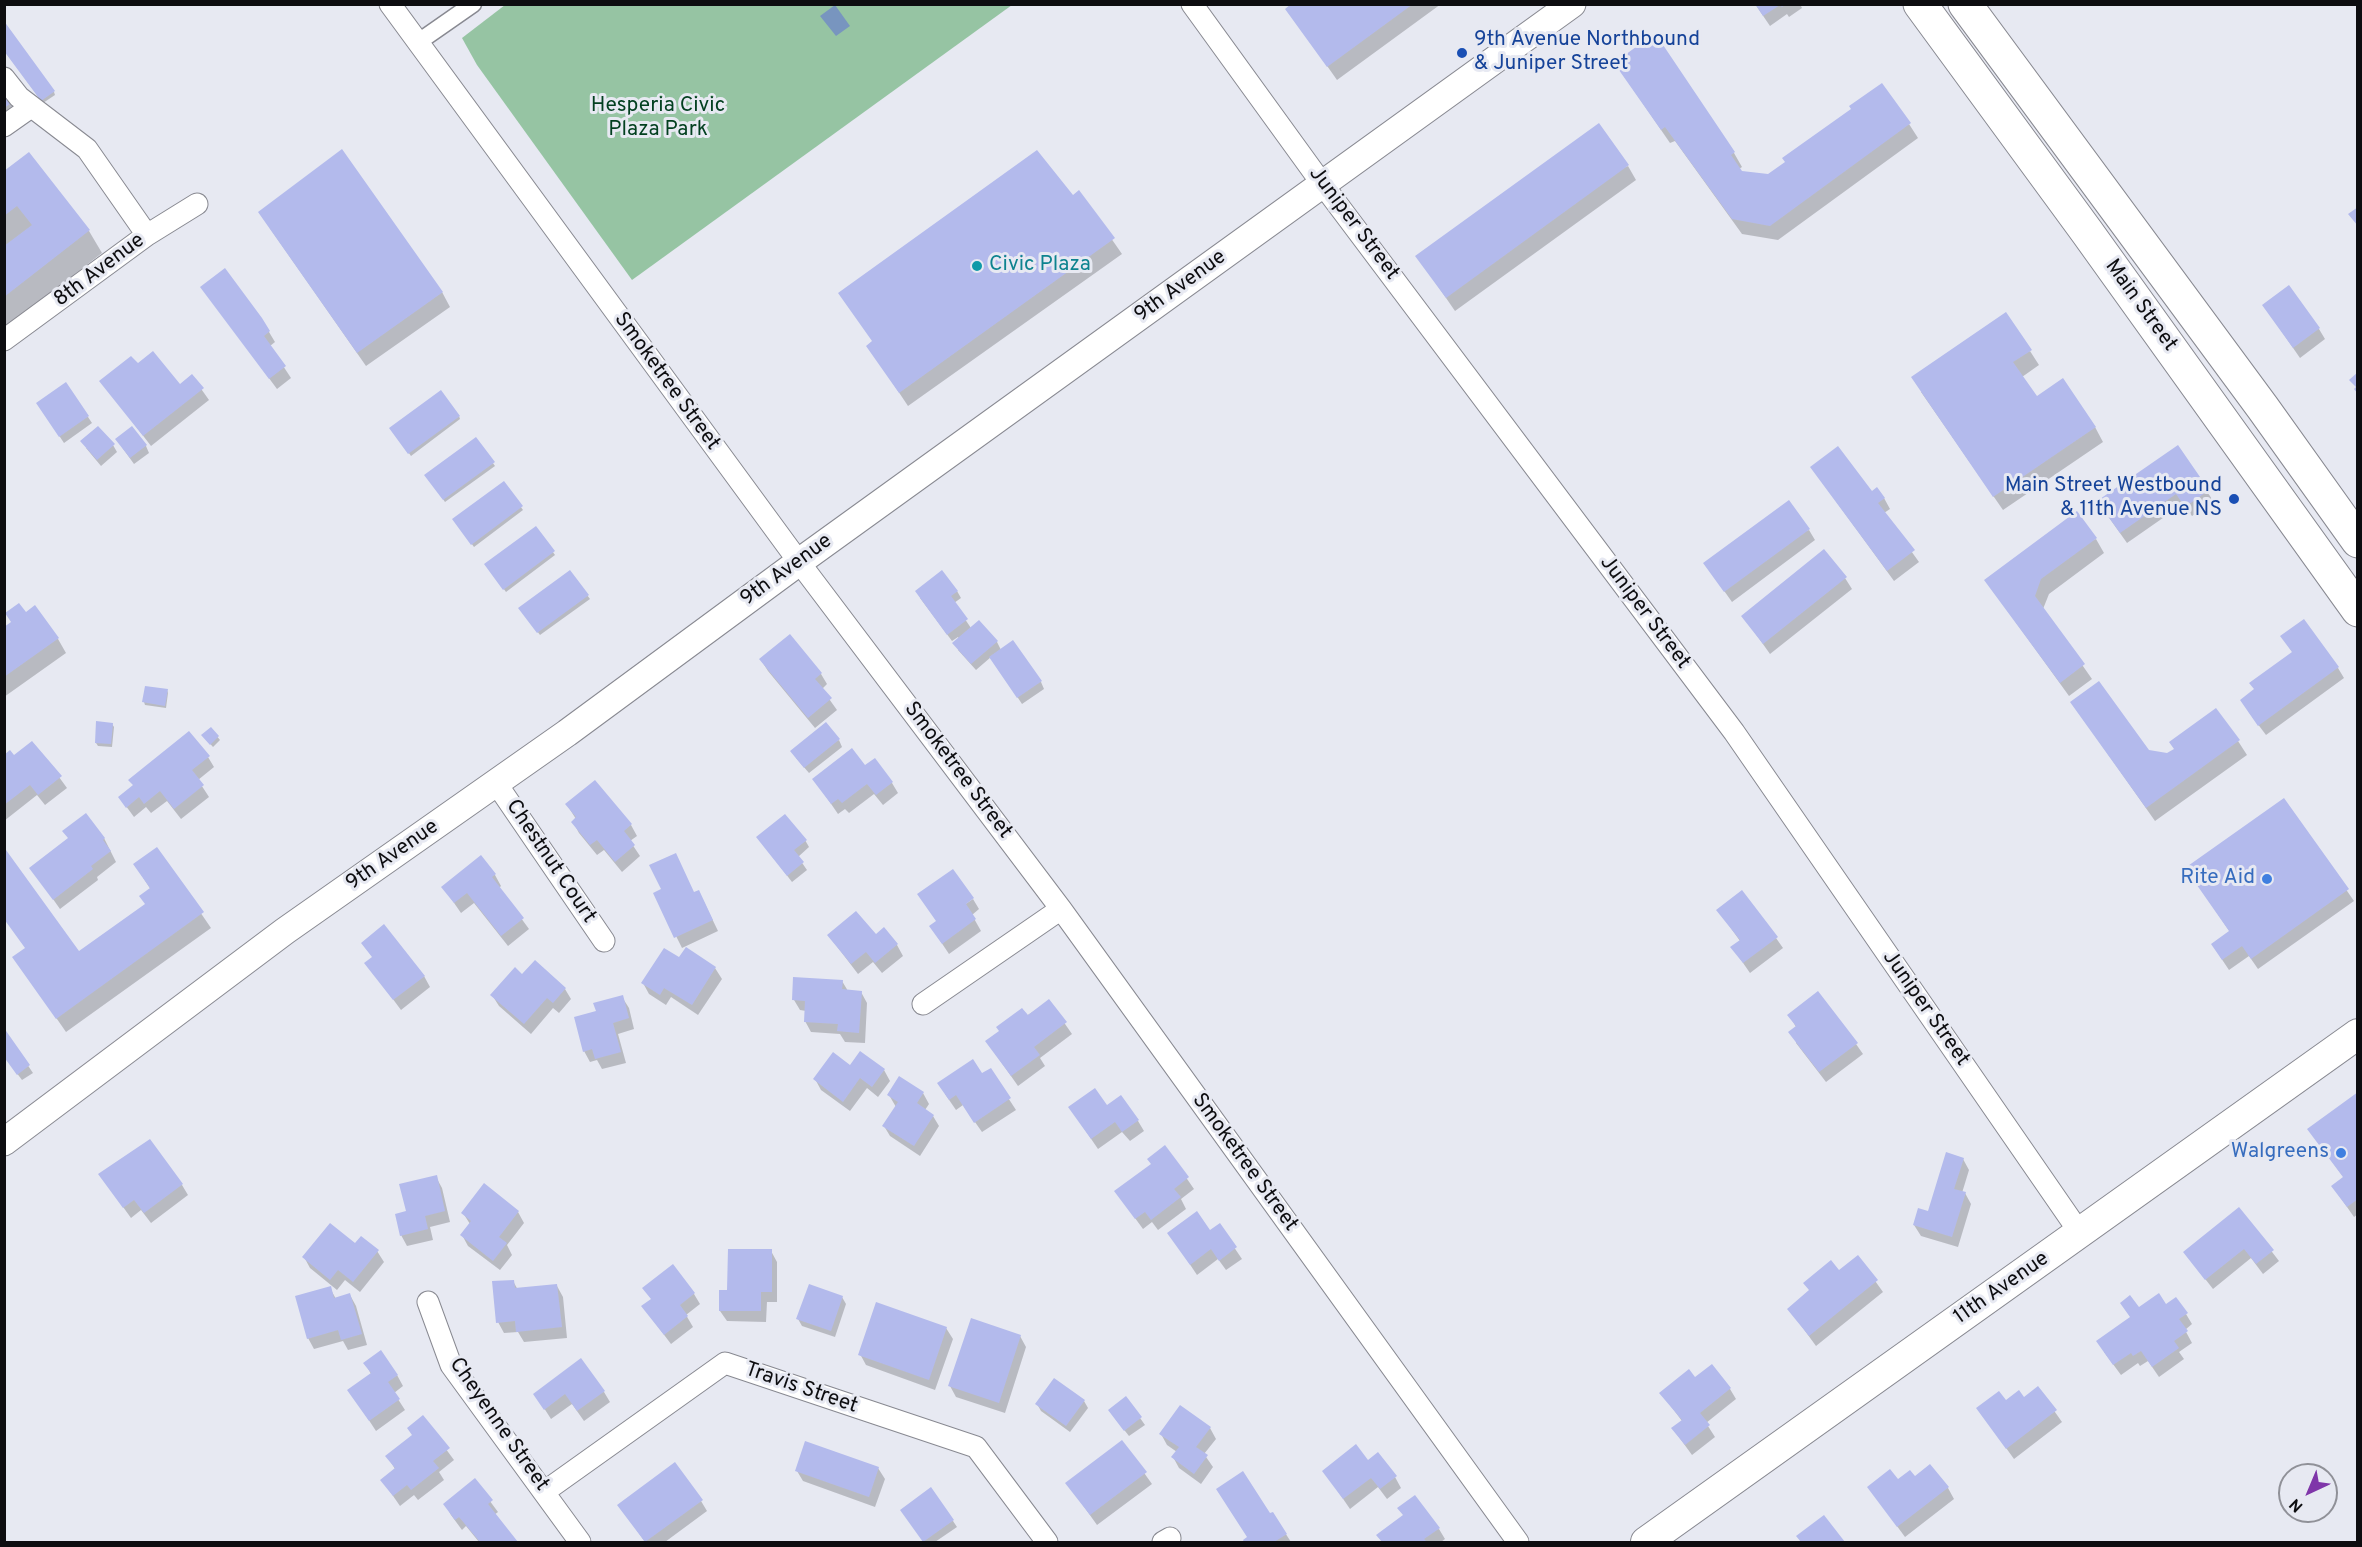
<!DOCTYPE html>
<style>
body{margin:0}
#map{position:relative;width:2362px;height:1547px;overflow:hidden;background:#e7e9f2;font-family:Overpass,sans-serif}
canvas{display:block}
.frame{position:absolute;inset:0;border:6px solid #0d0d10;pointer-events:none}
.north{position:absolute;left:2278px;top:1463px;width:60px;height:60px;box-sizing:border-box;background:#e7e9f2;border:2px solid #909198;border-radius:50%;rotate:224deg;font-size:16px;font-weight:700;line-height:24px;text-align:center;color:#0d0d10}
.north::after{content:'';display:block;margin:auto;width:21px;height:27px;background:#7f36a9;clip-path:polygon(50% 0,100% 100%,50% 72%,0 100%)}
</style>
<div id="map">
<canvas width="2362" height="1547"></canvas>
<div class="frame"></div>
<div class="north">N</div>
</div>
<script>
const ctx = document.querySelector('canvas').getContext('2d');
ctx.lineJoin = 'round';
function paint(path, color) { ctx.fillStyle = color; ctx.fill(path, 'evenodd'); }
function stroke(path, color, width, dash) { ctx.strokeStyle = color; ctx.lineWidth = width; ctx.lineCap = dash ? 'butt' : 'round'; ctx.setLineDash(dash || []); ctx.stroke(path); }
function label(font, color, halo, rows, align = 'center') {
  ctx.font = font + ' Overpass,sans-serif'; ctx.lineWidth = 6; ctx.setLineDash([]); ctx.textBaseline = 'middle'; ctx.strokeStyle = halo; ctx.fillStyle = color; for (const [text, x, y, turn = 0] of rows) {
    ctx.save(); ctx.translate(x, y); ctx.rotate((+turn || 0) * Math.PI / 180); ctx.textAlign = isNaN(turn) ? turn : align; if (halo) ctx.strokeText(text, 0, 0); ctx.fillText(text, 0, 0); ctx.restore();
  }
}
paint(new Path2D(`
 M505,5H1012L632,280L477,65L462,38Z`), '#96c4a3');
paint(new Path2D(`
 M835,5L850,26L836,36L820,16Z`), '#7895bf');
paint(new Path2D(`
 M1293,4H1441L1337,80L1287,9Z
 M1755,4H1800L1802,8L1789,17L1787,14L1770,26Z
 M4,50L54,92L55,95L43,103Z
 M1615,63L1734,153L1742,167L1739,169L1741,172L1768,176L1909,124L1918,138L1778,240L1742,234L1675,141L1670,143Z
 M4,92L14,105L4,112Z
 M29,154L89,231L102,253L4,329V173Z
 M1628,166L1636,180L1455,311L1417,256Z
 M1079,192L1122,254L908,406L868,346Z
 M269,227L442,292L450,307L366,366Z
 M202,288L269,332L275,342L270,346L291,378L277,389Z
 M2264,306L2319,329L2325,339L2300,358Z
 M2030,351L2039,365L2022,377L2036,398L2095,427L2103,442L2003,510L1921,392Z
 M137,366L179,386L192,376L209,400L151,446L101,381Z
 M42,410L88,417L92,423L64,443Z
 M459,416L460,419L411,456L393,431Z
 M476,439L495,466L445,502L428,478Z
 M113,445L117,452L101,466L86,448Z
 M121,446H146L149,453L134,464Z
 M2177,447L2214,502L2192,516L2183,504L2127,543L2105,512Z
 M1811,467L1884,498L1890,509L1884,513L1919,562L1894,581Z
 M504,483L523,510L474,547L456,522Z
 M536,528L555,555L506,592L488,567Z
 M1809,530L1815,540L1732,602L1705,564Z
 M2096,539L2104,553L2049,594L2043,609L2092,679L2069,696L1986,581Z
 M570,572L590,599L540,635L522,611Z
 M1845,578L1852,589L1770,654L1743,616Z
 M957,591L961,598L954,603L971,628L997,642L1001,650L1041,682L1044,689L1022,704L991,657L976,670L958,650L959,639L958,637L952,641L920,598Z
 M25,614L58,639L66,653L4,697V629Z
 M2282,637L2338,668L2344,678L2266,735L2248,711L2255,690L2293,653Z
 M761,660L821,674L827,684L822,689L837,710L815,728L768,671Z
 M167,690L168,693L166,708L145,705L144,702Z
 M2072,703L2148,751L2168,755L2238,741L2247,755L2155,821Z
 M112,724L114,727L112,747L98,746L96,743Z
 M211,729L220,740L213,747L205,738Z
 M839,740L842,747L809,773L796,758Z
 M43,755L67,788L45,805L37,795L4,821V757Z
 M208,757L214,767L198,780L209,797L181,819L167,801L151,813L146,807L134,817L120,798L134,786L130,780Z
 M865,767L892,783L898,793L883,805L874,794L849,813L845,809L838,814L814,779Z
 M2284,800L2354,901L2258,969L2249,956L2229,970L2219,955L2230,932L2187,869Z
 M567,805L631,825L637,836L630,841L640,856L622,872L604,850L597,855L579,833L573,822L576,819Z
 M104,838L116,862L97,877L98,880L60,909L31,868Z
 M758,838L805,840L809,847L798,857L807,870L792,882Z
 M157,849L211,928L66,1032L14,957L79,953L146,905L151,890L135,865Z
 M481,857L495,875L501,886L499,888L529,929L508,946L474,903L461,913L443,887Z
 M695,893L704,902L718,931L682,948L655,894Z
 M973,899L979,909L972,915L981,931L949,954L931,927Z
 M1718,910L1776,938L1783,948L1750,973L1732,947L1740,941Z
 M829,936H876L897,945L903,956L882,973L873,962L858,974Z
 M363,943L424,976L430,987L401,1010L366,963L373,958Z
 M679,959L715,968L722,979L698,1015L671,997L666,1005L649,994L643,983Z
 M523,976L565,989L571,999L559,1013L553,1008L531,1034L499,1006L492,995Z
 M842,981L848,991L861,992L867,1003L865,1043L845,1042L840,1034L811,1032L805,1021L806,1011L800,1010L794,1000Z
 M622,997L629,1008L634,1029L618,1034L626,1063L602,1069L597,1060L590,1062L584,1051L598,1012Z
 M1049,1001L1072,1034L1040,1058L1045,1066L1018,1086L987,1042Z
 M1789,1015L1856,1044L1863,1054L1826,1082L1796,1043V1027Z
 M4,1030L33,1073L22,1080L4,1056Z
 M850,1067L884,1070L890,1081L878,1097L867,1088L850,1111L821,1090L815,1079Z
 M990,1070L1016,1110L982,1132L963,1105L956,1110L945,1094Z
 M923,1093L929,1104L925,1110L933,1116L939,1126L920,1156L890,1136L884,1126L896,1107L889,1095Z
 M2358,1094V1214L2354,1217L2333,1187L2344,1178L2309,1130Z
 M1107,1107L1138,1121L1144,1131L1130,1141L1122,1132L1098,1149L1070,1108Z
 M1165,1147L1194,1189L1181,1199L1186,1209L1158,1230L1152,1222L1143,1229L1116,1192L1152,1165Z
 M1963,1159L1969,1170L1962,1193H1965L1971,1204L1958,1247L1921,1236L1914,1225L1929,1213Z
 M100,1175L182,1185L188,1195L151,1223L141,1210L131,1218Z
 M436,1177L442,1188L450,1222L430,1227L433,1240L407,1246L401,1235L407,1212Z
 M2239,1209L2279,1261L2263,1274L2251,1258L2213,1289L2185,1253Z
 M518,1212L524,1223L507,1245L512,1255L500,1270L468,1246L462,1235L470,1224L463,1213Z
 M1219,1225L1242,1259L1226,1270L1218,1259L1197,1275L1169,1233L1209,1232Z
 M355,1245L377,1251L384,1262L360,1292L345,1280L337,1290L310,1268L304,1257Z
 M771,1251L777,1262V1302H767L766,1322L727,1321L720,1311L729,1291Z
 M1858,1257L1883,1292L1816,1346L1789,1309L1810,1291L1805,1283L1839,1272Z
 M513,1281L518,1290L557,1286L563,1297L567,1338L524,1342L518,1332L504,1333L498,1322Z
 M330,1288L336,1299L350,1295L356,1306L367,1345L348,1350L343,1341L314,1349L308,1338Z
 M644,1288L694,1294L700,1304L686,1315L693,1327L671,1344L643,1307L652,1300Z
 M842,1297L846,1304L835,1337L802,1326L798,1319Z
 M2122,1303L2139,1309L2166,1306L2186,1314L2192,1324L2185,1330L2192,1343L2179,1352L2184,1359L2159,1377L2148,1361L2140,1366L2138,1363L2121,1375L2104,1352L2131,1318Z
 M946,1328L953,1339L935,1390L866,1365L860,1354Z
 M1020,1336L1026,1347L1005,1413L956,1397L950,1386Z
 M365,1363L397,1375L403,1386L394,1393L405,1410L376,1431L349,1390L371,1374Z
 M1695,1379L1730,1389L1736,1399L1706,1423L1715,1437L1692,1455L1673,1429L1682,1421L1661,1393Z
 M2038,1388L2062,1422L2014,1459L1978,1409L2024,1399Z
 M604,1392L610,1402L584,1421L572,1404L551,1419L535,1394Z
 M1126,1398L1145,1425L1129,1436L1114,1417Z
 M1084,1401L1088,1408L1070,1432L1041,1411L1037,1404Z
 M423,1418L454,1460L439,1472L444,1480L418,1500L414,1495L400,1506L382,1480L395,1469L387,1456L413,1436Z
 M1210,1428L1216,1439L1204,1454L1213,1467L1201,1484L1179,1468L1173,1457L1177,1452L1167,1445L1161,1434Z
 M1122,1442L1152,1484L1097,1525L1067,1483Z
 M1368,1462L1395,1477L1401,1488L1387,1499L1378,1487L1350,1509L1324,1471Z
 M878,1468L885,1479L875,1507L803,1481L797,1471Z
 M1914,1478L1948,1488L1954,1499L1905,1537L1869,1488Z
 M475,1481L498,1512L494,1515L516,1542H479L466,1526L462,1530L451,1515L445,1504Z
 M701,1501L707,1511L665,1542H645L619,1505Z
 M1273,1514L1291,1542H1246L1245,1541Z
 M906,1517L953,1521L957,1527L935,1542H924Z
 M1824,1517L1843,1542H1801L1798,1536Z
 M1439,1529L1445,1539L1441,1542H1382L1378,1535Z`), '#0003');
paint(new Path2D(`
 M1291,4H1413L1327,67L1285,9Z
 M1755,4H1786L1782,7L1780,5L1763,16Z
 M4,21L55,91L41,101L4,51Z
 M1655,33L1735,152L1731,155L1742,171L1768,174L1785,162L1782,158L1851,109L1849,106L1882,83L1911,123L1770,226L1732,219L1665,127L1661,130L1614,63Z
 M4,90L13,102L4,108Z
 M1599,123L1629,165L1446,298L1415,256Z
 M342,149L443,292L357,353L258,212Z
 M1037,150L1073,195L1079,190L1115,238L899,393L866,346L872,341L838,293Z
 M29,152L90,230L4,297V246L32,225L17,206L4,216V171Z
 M2358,207V226L2348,214Z
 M225,268L262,318L270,331L264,336L286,366L269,379L200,287Z
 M2289,285L2320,328L2293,348L2262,305Z
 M2006,312L2032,350L2013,362L2037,396L2063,378L2096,427L1993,497L1911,377Z
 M153,351L180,384L192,374L204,388L143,436L99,381L131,356L138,363Z
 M2358,372V394L2354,389L2356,387L2349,380Z
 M66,382L89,416L59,437L36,403Z
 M441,390L460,416L408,454L389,428Z
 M98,426L115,444L97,460L80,441Z
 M132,426L147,445L130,458L115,439Z
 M476,437L495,462L443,500L424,475Z
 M2178,445L2209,490L2185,507L2176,494L2120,533L2097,501Z
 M1838,446L1872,491L1877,487L1885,498L1878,503L1915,550L1887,571L1810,467Z
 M504,481L523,506L471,545L452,519Z
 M1789,500L1810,529L1724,592L1703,563Z
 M2077,511L2097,538L2041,579L2035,596L2085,664L2060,683L1984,580Z
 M536,526L555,551L503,590L484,564Z
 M1824,549L1847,577L1763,644L1741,616Z
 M570,570L589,595L537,633L518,608Z
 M942,570L958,591L951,596L968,619L947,635L915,591Z
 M19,603L26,612L35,605L59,638L4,677V627L11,622L5,613Z
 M2304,619L2339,667L2258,726L2240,700L2254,689L2249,683L2292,652L2280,636Z
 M979,620L998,641L971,664L952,643Z
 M790,634L822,673L815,679L832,698L808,718L759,659Z
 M1013,640L1042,681L1017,698L989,657Z
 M2099,681L2149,750L2167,753L2174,749L2169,742L2216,708L2240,740L2146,808L2070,702Z
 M145,686L168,689L165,706L142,702Z
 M96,721L113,723L111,744L95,743Z
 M826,722L840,739L804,768L790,751Z
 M211,727L219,736L210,745L201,735Z
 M189,731L210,756L192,770L204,785L174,809L160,791L144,804L139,797L126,808L118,797L133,785L128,780Z
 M32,741L62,776L38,795L30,785L4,805V755L10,750L14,755Z
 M852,748L865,765L875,758L893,782L876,795L867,784L842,803L838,799L831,804L812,779Z
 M595,780L632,824L624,831L635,845L615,862L597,840L590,845L571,822L576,817L565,804Z
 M2284,798L2349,889L2251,959L2242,946L2222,960L2211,944L2229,931L2185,868Z
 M86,813L105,838L103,840L111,851L91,866L93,869L53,900L29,868L68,838L62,831Z
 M785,814L807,840L794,850L804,862L787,876L756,837Z
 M157,847L204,912L56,1019L12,957L25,948L4,919V851L6,850L79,951L145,904L139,896L150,888L133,864Z
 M676,853L694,892L699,890L713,920L674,938L653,893L661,889L649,865Z
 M481,855L496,874L492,877L524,918L501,936L467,893L454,903L441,887Z
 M953,869L974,898L966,904L976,919L942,944L929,926L936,921L917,894Z
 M1742,890L1778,937L1743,963L1730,947L1740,940L1716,910Z
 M856,911L876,934L884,927L898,944L875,963L866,952L851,964L827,935Z
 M384,924L425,976L393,1000L364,963L372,957L361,943Z
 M686,947L716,967L692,1005L664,988L660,995L641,983L664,948L679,957Z
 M535,960L566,988L553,1003L547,998L524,1024L490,995L515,967L522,974Z
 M793,977L843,980L842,989L862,991L859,1033L837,1031L838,1024L804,1022L805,1001L792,1000Z
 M1818,991L1858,1043L1819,1072L1788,1032L1796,1026L1787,1015Z
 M623,995L629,1018L613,1023L621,1052L595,1059L592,1049L583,1052L574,1017L596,1011L593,1003Z
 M1049,999L1067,1022L1034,1047L1040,1055L1011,1076L985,1041L999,1031L996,1027L1022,1008L1028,1015Z
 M4,1028L30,1065L17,1075L4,1057Z
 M860,1051L885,1069L872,1087L860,1078L843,1102L813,1079L833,1052L850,1065Z
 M973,1059L982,1073L991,1068L1011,1098L974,1123L956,1095L949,1100L937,1083Z
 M899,1076L924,1092L917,1103L934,1115L914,1146L882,1126L898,1102L887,1095Z
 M1095,1088L1107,1105L1121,1095L1139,1120L1122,1132L1115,1122L1091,1139L1068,1107Z
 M2358,1092V1199L2347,1207L2331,1186L2343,1177L2307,1129Z
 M150,1139L183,1184L144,1213L134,1200L123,1208L98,1174Z
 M1165,1145L1189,1177L1174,1189L1181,1197L1151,1220L1145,1212L1135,1219L1114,1191L1151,1164L1147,1159Z
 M1946,1152L1964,1158L1954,1189L1966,1192L1952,1237L1913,1225L1918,1208L1928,1211Z
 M437,1175L445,1211L425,1216L428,1229L400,1236L395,1214L406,1211L399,1184Z
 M484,1183L519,1211L499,1237L507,1243L493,1261L460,1235L471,1221L461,1213Z
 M2239,1207L2274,1250L2256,1264L2244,1249L2205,1280L2183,1252Z
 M1197,1211L1210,1230L1220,1223L1237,1247L1219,1261L1211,1249L1190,1265L1167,1233Z
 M330,1223L355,1243L361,1236L379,1250L353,1282L338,1270L330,1280L302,1257Z
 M728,1249H772V1292H761V1311H719V1290H727Z
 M1858,1255L1878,1280L1809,1336L1787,1309L1809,1290L1803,1283L1831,1260L1839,1270Z
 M673,1264L695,1293L680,1305L688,1316L664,1335L641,1306L651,1299L642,1288Z
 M514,1280L515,1288L557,1284L562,1327L516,1332L515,1321L496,1323L492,1281Z
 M809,1284L843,1296L831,1331L796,1319Z
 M331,1286L334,1298L350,1293L362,1334L341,1340L338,1330L307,1339L295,1296Z
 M2159,1293L2166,1304L2176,1297L2188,1313L2179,1319L2188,1331L2174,1341L2179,1348L2152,1367L2141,1351L2133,1356L2131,1353L2113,1365L2096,1341L2130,1317L2120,1303L2130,1295L2139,1307Z
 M876,1302L947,1327L929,1380L858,1355Z
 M971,1318L1021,1335L999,1403L948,1386Z
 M381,1350L398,1375L388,1382L400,1399L369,1421L347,1390L371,1373L363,1363Z
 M581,1358L605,1391L577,1411L565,1394L544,1410L533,1394Z
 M1712,1364L1731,1388L1700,1413L1710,1425L1685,1445L1671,1428L1682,1420L1659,1393L1689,1369L1695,1377Z
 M1054,1378L1085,1400L1066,1426L1035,1404Z
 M2038,1386L2057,1410L2006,1449L1976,1408L1999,1391L2006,1400L2019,1390L2024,1397Z
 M1126,1396L1142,1417L1124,1431L1108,1410Z
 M1180,1405L1211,1427L1196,1447L1208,1455L1194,1474L1171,1457L1179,1447L1159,1434Z
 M423,1415L450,1448L433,1461L439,1468L411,1490L407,1485L393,1496L380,1480L395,1468L385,1456L412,1435L407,1428Z
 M1122,1440L1147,1472L1090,1515L1065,1483Z
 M805,1441L879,1467L869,1497L795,1471Z
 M1356,1444L1368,1460L1378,1452L1397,1476L1380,1489L1371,1478L1343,1499L1322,1471Z
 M675,1462L703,1500L645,1542L617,1505Z
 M1930,1464L1949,1487L1897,1527L1867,1487L1890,1469L1898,1479L1910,1470L1915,1476Z
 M1243,1471L1270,1513L1273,1512L1287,1534L1274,1542H1244L1243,1540L1247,1537L1216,1489Z
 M475,1478L493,1500L488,1504L518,1542H480L459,1517L455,1520L443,1504Z
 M931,1487L954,1520L923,1542L900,1510Z
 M1415,1495L1440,1528L1424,1539L1427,1542H1382L1376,1535L1403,1515L1397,1508Z
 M1824,1515L1845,1542H1801L1796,1536Z`), '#b3baec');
const pedestrian = new Path2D(`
 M417,43L473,4`);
const minor = new Path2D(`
 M390,4L799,562L1061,909L1518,1542
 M1192,4L1323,185L1734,732L2080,1233
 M4,78L19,97L87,149L147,235
 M4,126L31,107
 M4,340L147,235L197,204
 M496,783L604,941
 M923,1004L1061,909
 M428,1302L451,1365L580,1542
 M544,1492L725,1363L976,1447L1047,1542
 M1163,1542L1170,1538`);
const tertiary = new Path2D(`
 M4,1142L285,931L567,733L799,562L1572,4`);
const secondary = new Path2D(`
 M1646,1542L2358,1034`);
const primary = new Path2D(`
 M1920,4L2087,232L2358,610
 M1965,4L2263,408L2358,541`);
stroke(pedestrian, '#888991', 19);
stroke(minor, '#888991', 23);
stroke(tertiary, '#888991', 29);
stroke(secondary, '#888991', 32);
stroke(primary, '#888991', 35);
stroke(pedestrian, '#fff', 16);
stroke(minor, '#fff', 21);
stroke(tertiary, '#fff', 27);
stroke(secondary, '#fff', 30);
stroke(primary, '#fff', 33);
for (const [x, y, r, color] of [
 [1462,53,6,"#1a4fb4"],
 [977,266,6,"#0f9aa8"],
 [2234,499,6,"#1a4fb4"],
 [2267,879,6,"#3f7fe0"],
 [2341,1153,6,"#3f7fe0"]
]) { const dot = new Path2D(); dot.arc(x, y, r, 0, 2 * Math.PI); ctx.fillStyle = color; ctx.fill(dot); stroke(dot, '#e7e9f2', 2); }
label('21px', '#164399', '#e7e9f2', [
 ["9th Avenue Northbound",1474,41],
 ["& Juniper Street",1474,65],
 ["Main Street Westbound",2222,487,"right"],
 ["& 11th Avenue NS",2222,511,"right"]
], 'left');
label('21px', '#034020', '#e7e9f2', [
 ["Hesperia Civic",658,107],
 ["Plaza Park",658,131]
]);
label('21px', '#0d0d10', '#e7e9f2', [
 ["Juniper Street",1353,224,53],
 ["8th Avenue",100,271,-37],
 ["9th Avenue",1181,287,-36],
 ["Main Street",2140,306,54],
 ["Smoketree Street",666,382,54],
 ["9th Avenue",787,571,-36],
 ["Juniper Street",1644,613,53],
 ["Smoketree Street",957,771,53],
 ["9th Avenue",393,856,-35],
 ["Chestnut Court",550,862,56],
 ["Juniper Street",1925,1009,55],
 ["Smoketree Street",1244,1163,54],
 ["11th Avenue",2002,1289,-35],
 ["Travis Street",801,1389,19],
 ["Cheyenne Street",498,1425,55]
]);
label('21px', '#0d838f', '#e7e9f2', [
 ["Civic Plaza",989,266]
], 'left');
label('21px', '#366cbe', '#e7e9f2', [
 ["Rite Aid",2255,879],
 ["Walgreens",2329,1153]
], 'right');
</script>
